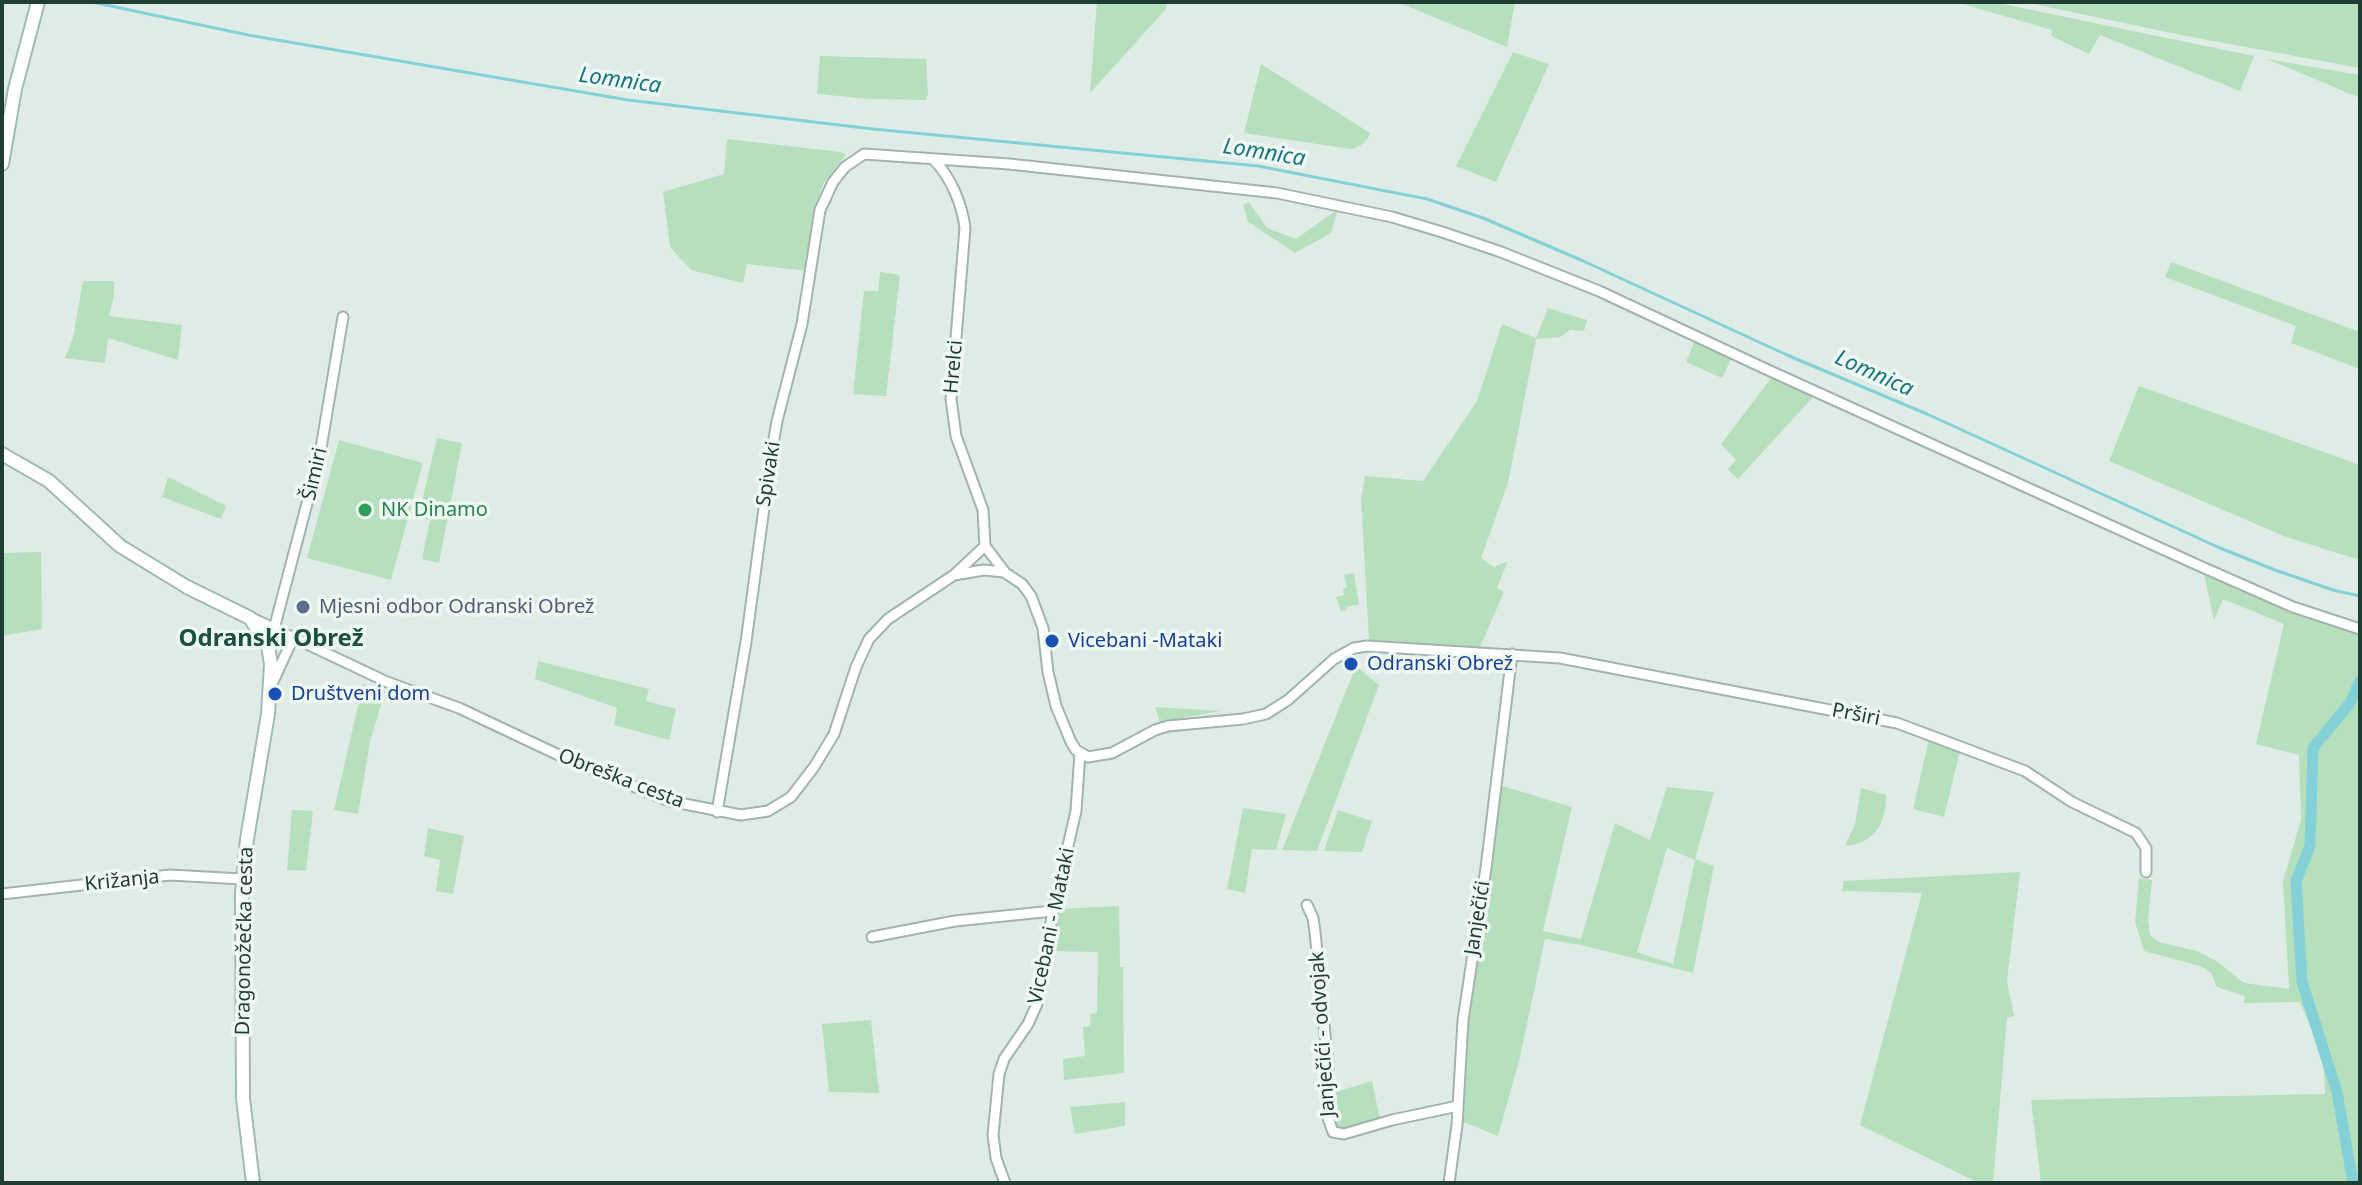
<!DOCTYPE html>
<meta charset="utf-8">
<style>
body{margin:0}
#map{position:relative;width:2362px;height:1185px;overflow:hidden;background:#dfece5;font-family:"Noto Sans",sans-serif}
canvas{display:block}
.frame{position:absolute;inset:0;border:4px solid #1f3d32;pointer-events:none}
</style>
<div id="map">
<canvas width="2362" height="1185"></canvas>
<div class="frame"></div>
</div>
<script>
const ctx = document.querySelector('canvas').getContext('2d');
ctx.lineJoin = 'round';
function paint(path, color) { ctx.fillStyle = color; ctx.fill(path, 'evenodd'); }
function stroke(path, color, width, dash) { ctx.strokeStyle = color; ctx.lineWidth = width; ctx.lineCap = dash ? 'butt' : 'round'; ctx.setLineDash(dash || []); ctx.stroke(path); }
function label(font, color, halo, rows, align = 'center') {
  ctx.font = font + ' "Noto Sans",sans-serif'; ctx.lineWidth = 7; ctx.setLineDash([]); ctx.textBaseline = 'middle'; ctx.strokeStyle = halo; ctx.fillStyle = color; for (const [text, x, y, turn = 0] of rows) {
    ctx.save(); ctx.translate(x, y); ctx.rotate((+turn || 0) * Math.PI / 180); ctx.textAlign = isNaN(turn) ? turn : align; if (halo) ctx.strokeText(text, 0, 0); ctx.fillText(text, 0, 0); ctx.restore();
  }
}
paint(new Path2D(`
 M1097,2H1167L1166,9L1090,93Z
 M1397,2H1515L1507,47Z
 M1956,2H1993L2254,56L2240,91L2100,35L2089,54L2051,36L2052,30Z
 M2024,2H2360V68L2181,35Z
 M1513,52L1549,64L1496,182L1456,166Z
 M820,56L926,59L928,94L926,100L870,99L817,94Z
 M2267,59L2360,75V98Z
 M1261,64L1370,133C1366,143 1360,147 1350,149L1244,133Z
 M727,139L841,152L846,155L823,184L817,202L808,271L747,264L743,283L691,270L670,247L663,192L724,174Z
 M1249,202L1267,228L1296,239L1338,209L1331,233L1295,253L1248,222L1243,205Z
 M2171,262L2360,332V369L2291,343L2296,326L2165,277Z
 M880,272L900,275L886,396L853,394L864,291H878Z
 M83,281H114V295L109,316L182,325L178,360L108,338L105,363L65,358L73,338Z
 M1548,308L1587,320L1584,331L1570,330L1560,337L1536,339L1508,483L1481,558L1494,567L1508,561L1497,588L1504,592L1480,647L1369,640L1361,498L1365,476L1423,481L1477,401L1502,324L1536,338Z
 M1695,340L1732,357L1722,378L1686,362Z
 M1772,377L1814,396L1738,479L1728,469L1736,460L1721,444Z
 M2139,386L2360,465V560L2286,537L2109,461Z
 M437,438L462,443L439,563L422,559L430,520L418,518Z
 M339,440L423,463L391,580L307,558Z
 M168,477L226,506L221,519L162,497Z
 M41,552L42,629L2,636V553Z
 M1354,573L1359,604L1347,607V610L1341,611L1336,597L1344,595L1343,588L1347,587L1344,575Z
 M2204,574L2360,635V1183H2041L2031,1100L2325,1094L2323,1057L2300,1002L2244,1003L2245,996L2217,987L2211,973L2200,966L2144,951L2135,922L2139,878L2152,880L2148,920L2150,935L2159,942L2197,951L2218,962L2244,983L2289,989L2283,881L2301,820L2299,755L2256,744L2284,624L2223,599L2214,620Z
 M538,661L649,689L646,701L676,709L669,740L614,725L617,708L535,679Z
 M1356,666L1379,685L1317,851L1282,850Z
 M363,684L385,691L370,742L358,814L334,810Z
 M1155,707L1220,711L1160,722Z
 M1929,739L1960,751L1944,817L1913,809Z
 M1499,785L1572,807L1543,931L1581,939L1615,823L1650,840L1667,787L1714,792L1695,859L1714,866L1693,973L1581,945L1545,939L1520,1057L1498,1136L1461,1121L1466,1023ZM1667,848L1695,860L1673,964L1637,952Z
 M1861,788L1886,795C1886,824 1875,843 1845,846L1855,824Z
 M1243,808L1286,814L1276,850L1252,849L1245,893L1227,889Z
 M292,810L313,811L306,871L287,870Z
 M1338,810L1372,821L1362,852L1324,851Z
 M428,828L464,836L453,894L436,891L440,860L424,856Z
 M2020,872L2007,981L2014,1016L2007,1018L1993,1183H1979L1860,1125L1922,893L1842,891L1844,881Z
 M1119,906L1120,967H1123L1124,1073L1064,1080L1063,1059L1085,1056L1083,1027L1090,1026V1014L1097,1013L1098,952L1050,951L1058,909Z
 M871,1020L879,1093L829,1092L822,1024Z
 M1372,1081L1380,1120L1341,1131L1336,1130L1332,1119V1093Z
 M1125,1102V1126L1075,1134L1070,1107Z`), '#b6dfbd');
stroke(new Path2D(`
 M92,2L248,35L628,100L873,129L1258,166L1427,199L1483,218L1581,260L1787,355L1927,414L2220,548L2275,570L2333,590L2360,596`), '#83d1d6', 3);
stroke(new Path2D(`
 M2353,1183L2337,1092L2302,982L2296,881L2310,846L2313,748L2350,703L2360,681`), '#83d1d6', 11);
const street = new Path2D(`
 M933,159C951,177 962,204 965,228L951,399L956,436L983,510L985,546L1004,571
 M955,574L985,546
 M250,617L387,682L459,708L565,758L669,801L741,815L768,811L791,797L814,767L834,734L856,667L869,639L888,619L954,575L984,570L1004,572L1022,584L1031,596L1043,628L1048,672L1056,706L1071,742L1076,750L1088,757L1112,753L1155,730L1168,726L1243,719L1266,714L1288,700L1334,659L1354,648L1367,646L1560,658L1897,723L2025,771L2072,802L2136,833L2146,848V872
 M274,629L320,454L343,317
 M272,684L293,638
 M717,812L746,642L771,456L777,421L802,324L820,210L833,182L845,167L864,154L1009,164L1277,193L1392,217L1442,232L1501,252L1599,291L1768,370L2202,567L2293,607L2360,629
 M2,894L170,875L242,879
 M1307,905L1313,918L1315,932L1328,1065V1118L1333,1132L1344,1134L1392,1120L1458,1106
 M872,937L955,921L1053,911
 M1005,1183L996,1158L993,1135L999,1074L1004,1059L1028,1024L1037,1004L1053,911L1076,811L1080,753
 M1449,1183L1457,1125L1463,1020L1486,868L1512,654`);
const secondary = new Path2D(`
 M2,164L15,89L38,2
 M2,454L49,481L120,546L187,587L250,618L268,646L271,664L268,714L247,839L242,893L243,1098L253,1183`);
stroke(street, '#a2b4ac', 13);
stroke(secondary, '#a0bbaf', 16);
stroke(street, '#fff', 9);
stroke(secondary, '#fff', 12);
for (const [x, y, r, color] of [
 [365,510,8,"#2e9e5b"],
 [303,607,8,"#5c6f8a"],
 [1052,641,8,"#1a4fb4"],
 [1351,664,8,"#1a4fb4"],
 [275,694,8,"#1a4fb4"]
]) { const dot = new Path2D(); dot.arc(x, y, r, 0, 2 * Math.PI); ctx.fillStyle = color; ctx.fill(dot); stroke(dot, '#f0f8f3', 3); }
label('20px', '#1f3d32', '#f0f8f3', [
 ["Hrelci",954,367,-85],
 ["Šimiri",315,474,-77],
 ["Spivaki",769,474,-81],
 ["Prširi",1856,715,11],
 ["Obreška cesta",621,779,21],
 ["Križanja",122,881,-6],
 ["Janječići",1478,918,-81],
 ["Vicebani - Mataki",1052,926,-78],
 ["Dragonožečka cesta",245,941,-89],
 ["Janječići - odvojak",1323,1034,-94]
]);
label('20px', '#27864d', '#f0f8f3', [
 ["NK Dinamo",381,510]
], 'left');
label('20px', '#4e5e75', '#f0f8f3', [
 ["Mjesni odbor Odranski Obrež",319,607]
], 'left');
label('20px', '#164399', '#f0f8f3', [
 ["Vicebani -Mataki",1068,641],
 ["Odranski Obrež",1367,664],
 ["Društveni dom",291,694]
], 'left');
label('italic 22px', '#15767e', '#f0f8f3', [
 ["Lomnica",620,81,8],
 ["Lomnica",1264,153,9],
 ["Lomnica",1874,374,24]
]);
label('bold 24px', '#19513e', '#f0f8f3', [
 ["Odranski Obrež",271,639]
]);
</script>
